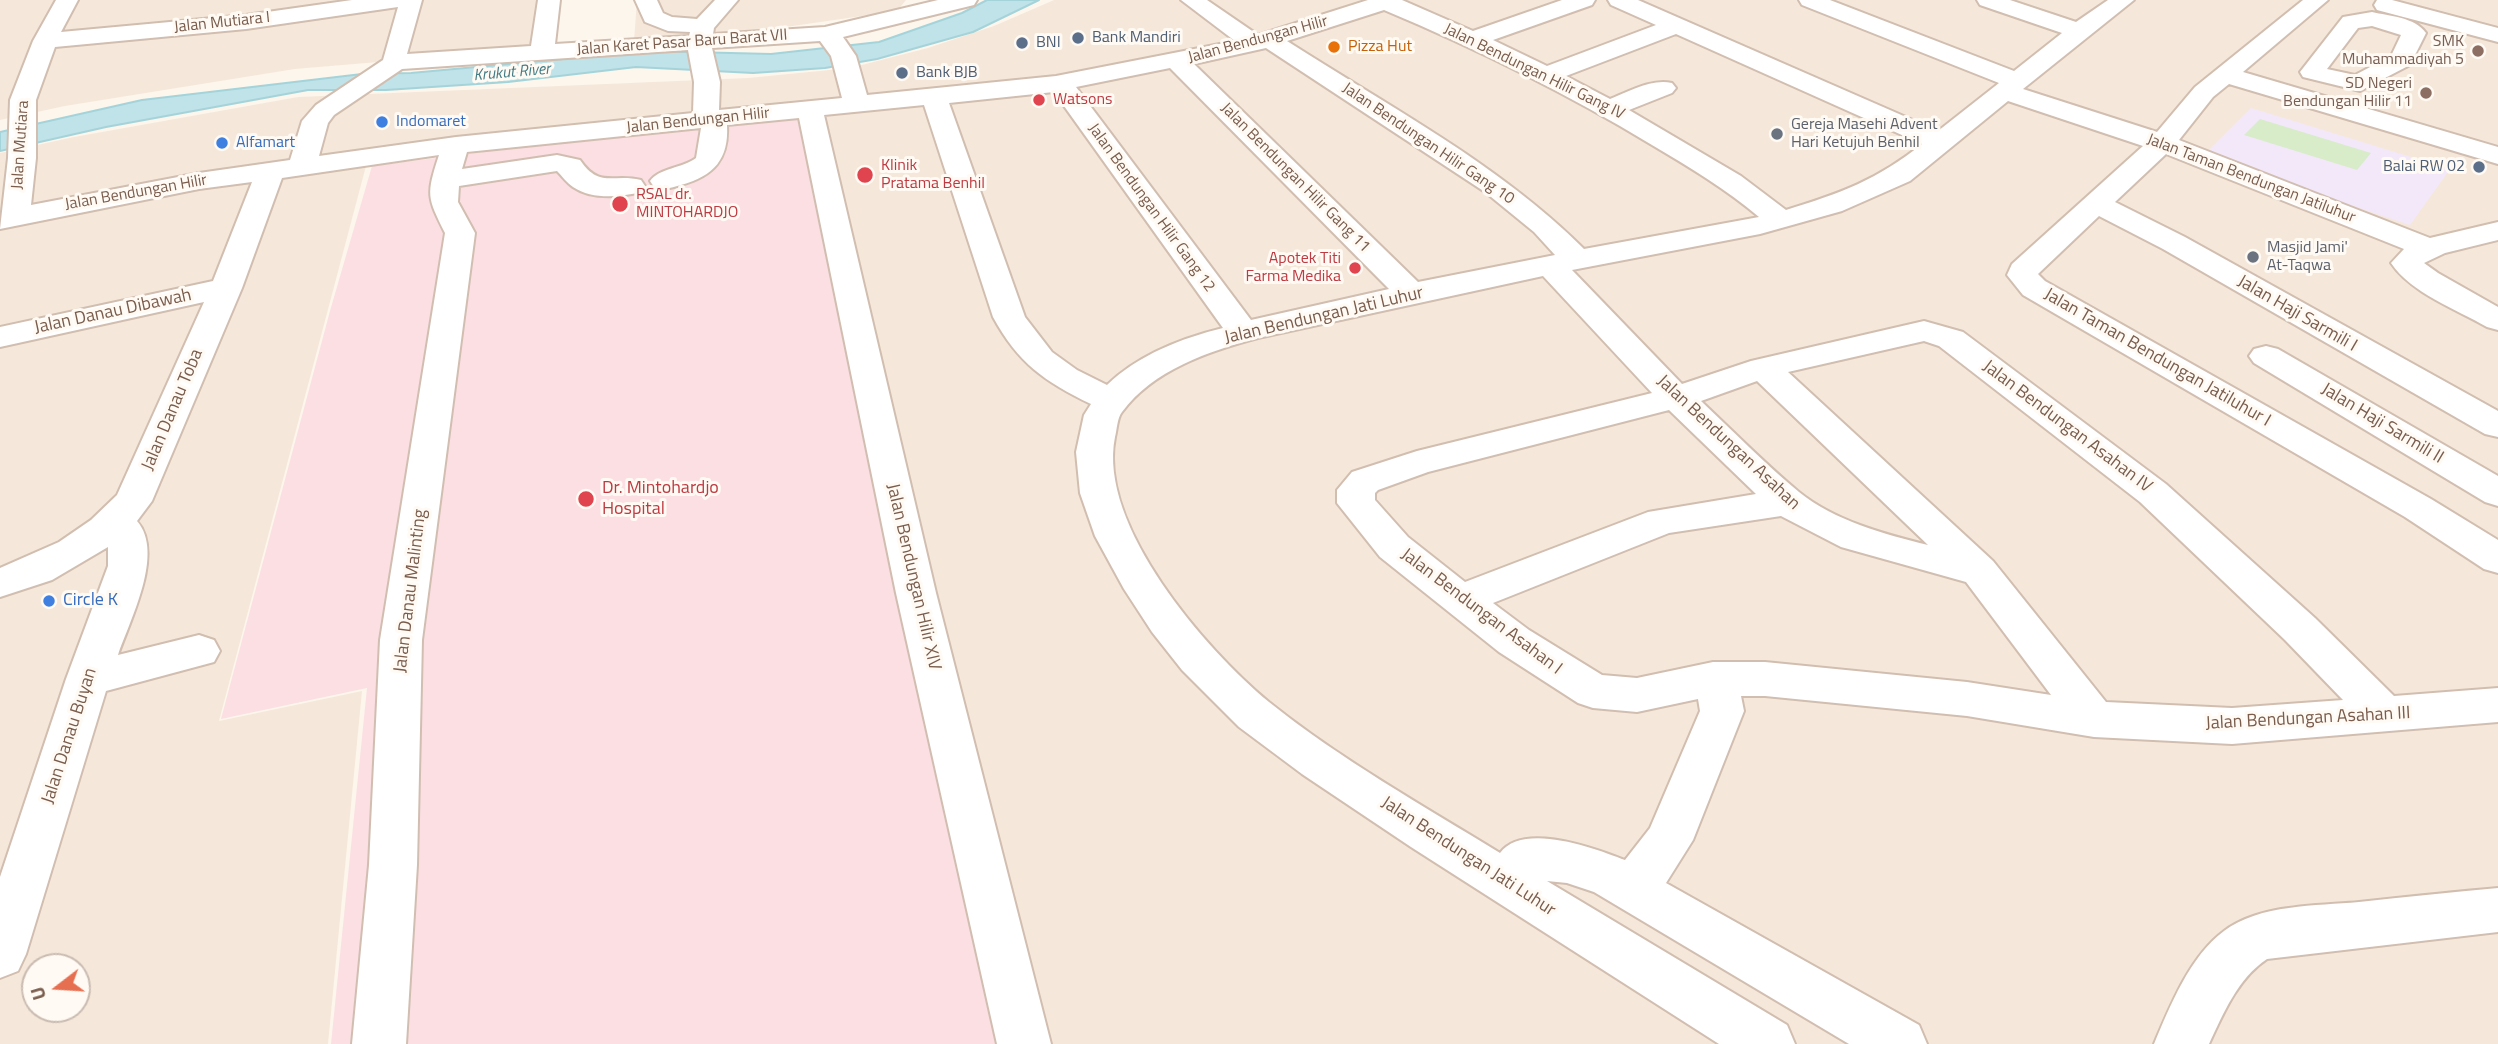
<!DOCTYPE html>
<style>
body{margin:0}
#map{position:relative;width:2498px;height:1044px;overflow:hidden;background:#fdf6ec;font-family:"Titillium Web",sans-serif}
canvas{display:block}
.north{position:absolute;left:21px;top:953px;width:70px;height:70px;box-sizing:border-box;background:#fffaf3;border:2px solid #cabbb1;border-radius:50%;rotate:253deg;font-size:19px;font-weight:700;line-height:28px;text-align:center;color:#7a5c4d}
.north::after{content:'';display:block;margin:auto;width:24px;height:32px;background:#e76f51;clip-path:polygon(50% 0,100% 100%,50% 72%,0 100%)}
</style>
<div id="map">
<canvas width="2498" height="1044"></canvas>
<div class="north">U</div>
</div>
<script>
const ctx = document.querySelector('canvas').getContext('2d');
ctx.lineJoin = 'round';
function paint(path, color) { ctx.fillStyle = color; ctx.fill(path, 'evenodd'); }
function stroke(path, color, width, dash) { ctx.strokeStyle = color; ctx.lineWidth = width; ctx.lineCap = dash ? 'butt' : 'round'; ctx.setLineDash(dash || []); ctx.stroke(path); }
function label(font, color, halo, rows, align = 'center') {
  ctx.font = font + ' "Titillium Web",sans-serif'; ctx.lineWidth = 6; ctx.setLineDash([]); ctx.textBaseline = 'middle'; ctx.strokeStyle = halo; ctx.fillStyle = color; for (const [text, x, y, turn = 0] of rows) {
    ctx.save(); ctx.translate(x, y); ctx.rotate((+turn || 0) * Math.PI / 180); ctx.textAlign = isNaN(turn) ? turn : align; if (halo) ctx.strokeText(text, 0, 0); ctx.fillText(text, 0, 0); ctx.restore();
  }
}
paint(new Path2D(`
 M0,0H544L546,48L295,69L65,106L0,120Z
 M637,0H906L897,11L737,34L634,41Z
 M1054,0H2498V1044H1015L807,110L366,166L219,721L362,691L328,1044H0V153L74,137L298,97L748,78L850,68L928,48L994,26ZM35,967H77V1009H35Z`), '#f5e8da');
paint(new Path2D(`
 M2251,108L2450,169L2410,225L2203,156Z`), '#f3e8fa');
paint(new Path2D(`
 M807,111L1012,1044H331L367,688L221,719L330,311L372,166Z`), '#fbdfe3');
paint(new Path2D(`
 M2260,119L2371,153L2357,170L2244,135Z`), '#d8ecc9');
const water = new Path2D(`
 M987,0H1039L973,32L877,59L825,68L753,73L636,67L508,82L386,90H308L106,127L0,151V132L142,100L362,74L411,73L650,51L771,54L879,42L962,13Z`);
paint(water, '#bfe3e8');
stroke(water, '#a5d3da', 2);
const minor = new Path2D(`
 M56,0H78L61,32L246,15L352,0H422L407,54L531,46L538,0H560L555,44L689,36L690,32L668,31L645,22L635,0H657L663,13L672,17L697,19L715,0H738L714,28L713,34L825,27L938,0H977L974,5L843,37L856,56L867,95L1056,76L1235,41L1181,0H1207L1258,35L1368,0H1402L1473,31L1562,0H1595L1592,5L1493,40L1547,66L1656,25L1611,5L1608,0H1638L1938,131L1999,83L1802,5L1799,0H1830L2014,71L2062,33L1980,5L1977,0H2010L2076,22L2108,0H2134L2023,89L2157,132L2195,87L2303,0H2328L2243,72L2498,147V164L2229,84L2213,97L2179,140L2430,238L2498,222V240L2445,253L2424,263L2438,273L2498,307V330L2487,327C2456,309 2411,293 2391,263L2404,249L2166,154L2115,202L2185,237L2498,411V437L2485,434L2163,249L2099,216L2038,274L2045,281L2431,499L2498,540V573L2484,569L2405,517L2023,295L2007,275L2012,264L2143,146L2008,101L1910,181L1842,211L1760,234L1572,270L1682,384L1751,361L1924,321L1963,332L2166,484L2315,618L2394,696L2498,688V722L2232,744L2094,737L1967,716L1765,696H1741L1744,711L1693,840L1666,883L1919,1025L1927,1044H1849L1594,892L1567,883L1547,881L1787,1025L1795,1044H1719L1411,847L1302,774L1239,727L1182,670L1152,632L1124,589L1095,536L1080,493L1076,452L1084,415L1091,404C1045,382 1018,363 993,317L924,105L824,115L936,593L1051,1044H997L896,593L799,118L727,125C729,159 714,176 681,185C671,188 664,190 654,187L650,181C659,168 683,168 696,158L701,128L467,152L462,169L557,155L580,160C600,189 613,173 641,180L645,186L641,192C620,197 592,200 573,187C567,183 562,176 557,171L459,186L458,202L475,233L422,640L417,865L406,1044H352L369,865L380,640L445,233C427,197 426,195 439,155L282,178L242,288L152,501L137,521C165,553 130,620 118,655L199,635L214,640L220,651L214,662L106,691L26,954L18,971L0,978V877L66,679L108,566V547L52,580L0,597V568L59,542L91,520L117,495L204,302L0,347V327L213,281L252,182L199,189L0,229L8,158L10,100L33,41ZM398,7L383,60L316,105L302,121L290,160L199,173L31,205L36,158V100L55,47L246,29ZM1384,10C1477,49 1566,93 1652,145C1689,167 1726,189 1759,217L1584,249C1499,164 1388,106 1287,41ZM1676,34L1922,144C1877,180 1841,193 1786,210L1741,176L1629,110L1672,93L1676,88L1672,83C1652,78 1628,92 1610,99L1566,76ZM820,41L831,56L842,98L719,110L720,82L712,48ZM1266,48L1485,192L1534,232L1555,255L1418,282L1194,64ZM688,50L694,82L693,113L456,137L319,156L328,123L334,115L402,69ZM1170,68L1389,289L1251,320L1076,87ZM1054,92L1223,328C1182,338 1138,355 1107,385L1077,370L1052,352L1025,317L949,103ZM1543,276L1652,393L1417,451L1352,472L1337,490V503L1380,557L1499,652L1578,703L1593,708L1637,712L1698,699L1700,711L1650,828L1625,860C1597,849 1523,821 1500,853C1422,805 1340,759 1269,702C1206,650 1097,525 1115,437C1117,430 1117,418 1122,412C1153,370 1209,351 1258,338ZM1924,341L1939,346L2140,502L2285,640L2343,700L2232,708L2106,702L1993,561L1788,372ZM1757,381L1928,545C1884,534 1835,521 1799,492C1765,464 1733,431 1701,401ZM1669,410L1756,494L1648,512L1465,582L1408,537L1375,500V493L1378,490L1428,472ZM1781,516L1841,547L1966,582L2051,695L1967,682L1765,662H1713L1637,678L1602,675L1529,630L1493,603L1669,533Z
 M2377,0H2392L2498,28V42L2377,10L2374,5Z
 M2372,12C2389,16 2415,17 2426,33L2410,65L2360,91L2303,77L2300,72L2343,17ZM2372,26L2401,35L2391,56L2355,75L2327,69L2358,28Z
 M2266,346L2278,349L2498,476V506L2485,502L2254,363L2249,356L2254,349Z
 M2498,888V932L2267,959C2238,978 2223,1014 2209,1044H2154C2170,1006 2190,956 2224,931C2260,904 2316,906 2359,902C2405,897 2452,892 2498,888Z`);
stroke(minor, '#d1beb0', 4);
paint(minor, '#fff');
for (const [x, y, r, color] of [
 [1078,38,7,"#5c6f8a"],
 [1022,43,7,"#5c6f8a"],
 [1334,47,7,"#e8710a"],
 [2478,51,7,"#8d6e63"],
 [902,73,7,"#5c6f8a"],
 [2426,93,7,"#8d6e63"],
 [1039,100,7,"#e0444e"],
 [382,122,7,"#3f7fe0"],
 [1777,134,7,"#6b7280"],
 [222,143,7,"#3f7fe0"],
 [2479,167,7,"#5c6f8a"],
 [865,175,9,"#e0444e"],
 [620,204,9,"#e0444e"],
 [2253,257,7,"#6b7280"],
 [1355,268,7,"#e0444e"],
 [586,499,9,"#e0444e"],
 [49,601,7,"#3f7fe0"]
]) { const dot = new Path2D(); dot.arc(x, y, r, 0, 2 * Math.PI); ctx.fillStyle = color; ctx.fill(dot); stroke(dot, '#fffaf3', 2.5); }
label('16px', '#7a5c4d', '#fffaf3', [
 ["Jalan Mutiara I",222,23,-6],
 ["Jalan Bendungan Hilir",1258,40,-15],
 ["Jalan Karet Pasar Baru Barat VII",682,43,-4],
 ["Jalan Bendungan Hilir Gang IV",1534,72,26],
 ["Jalan Bendungan Hilir",698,121,-6],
 ["Jalan Bendungan Hilir Gang 10",1428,144,34],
 ["Jalan Mutiara",21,145,-86],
 ["Jalan Bendungan Hilir Gang 11",1295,178,45],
 ["Jalan Taman Bendungan Jatiluhur",2251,179,21],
 ["Jalan Bendungan Hilir",136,193,-10],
 ["Jalan Bendungan Hilir Gang 12",1151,208,54]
]);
label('16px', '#4e5e75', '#fffaf3', [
 ["Bank Mandiri",1092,38],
 ["BNI",1036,43],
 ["Bank BJB",916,73],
 ["Balai RW 02",2465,167,"right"]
], 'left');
label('16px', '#785e54', '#fffaf3', [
 ["SMK",2464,42],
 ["Muhammadiyah 5",2464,60],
 ["SD Negeri",2412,84],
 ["Bendungan Hilir 11",2412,102]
], 'right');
label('16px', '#c56008', '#fffaf3', [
 ["Pizza Hut",1348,47]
], 'left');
label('italic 16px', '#437c86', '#fffaf3', [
 ["Krukut River",512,73,-5]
]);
label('16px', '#be3a42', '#fffaf3', [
 ["Watsons",1053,100],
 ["Klinik",881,166],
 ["Pratama Benhil",881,184],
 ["RSAL dr.",636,195],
 ["MINTOHARDJO",636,213],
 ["Apotek Titi",1341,259,"right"],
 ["Farma Medika",1341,277,"right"]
], 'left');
label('16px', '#366cbe', '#fffaf3', [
 ["Indomaret",396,122],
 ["Alfamart",236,143]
], 'left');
label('16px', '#5b616d', '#fffaf3', [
 ["Gereja Masehi Advent",1791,125],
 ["Hari Ketujuh Benhil",1791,143],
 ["Masjid Jami'",2267,248],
 ["At-Taqwa",2267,266]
], 'left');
label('18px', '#7a5c4d', '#fffaf3', [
 ["Jalan Danau Dibawah",113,312,-12],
 ["Jalan Haji Sarmili I",2297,314,30],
 ["Jalan Bendungan Jati Luhur",1324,316,-13],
 ["Jalan Taman Bendungan Jatiluhur I",2157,358,30],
 ["Jalan Danau Toba",173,410,-67],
 ["Jalan Haji Sarmili II",2382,424,31],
 ["Jalan Bendungan Asahan IV",2067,427,37],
 ["Jalan Bendungan Asahan",1728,443,43],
 ["Jalan Bendungan Hilir XIV",913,577,77],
 ["Jalan Danau Malinting",411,591,-83],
 ["Jalan Bendungan Asahan I",1481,612,37],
 ["Jalan Bendungan Asahan III",2308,719,-3],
 ["Jalan Danau Buyan",70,736,-72],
 ["Jalan Bendungan Jati Luhur",1468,857,33]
]);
label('18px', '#be3a42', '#fffaf3', [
 ["Dr. Mintohardjo",602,489],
 ["Hospital",602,510]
], 'left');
label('18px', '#366cbe', '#fffaf3', [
 ["Circle K",63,601]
], 'left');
</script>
